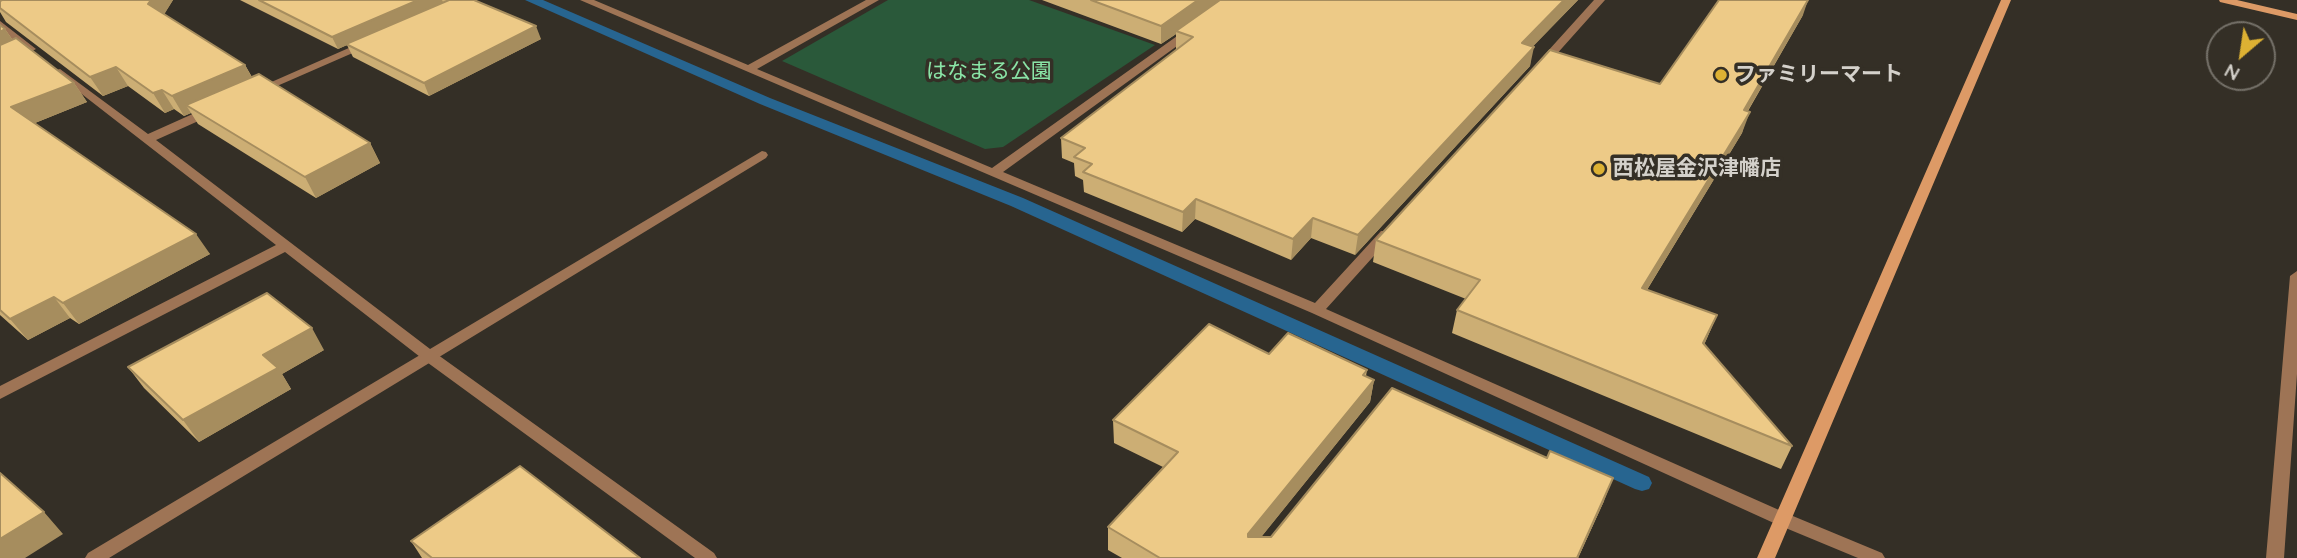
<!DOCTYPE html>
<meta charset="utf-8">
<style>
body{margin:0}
#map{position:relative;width:2297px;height:558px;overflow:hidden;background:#342f26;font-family:Quicksand,sans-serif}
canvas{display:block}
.north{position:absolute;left:2206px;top:21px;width:70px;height:70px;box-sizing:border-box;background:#342f26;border:2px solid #747068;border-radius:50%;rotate:209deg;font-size:19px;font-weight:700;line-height:28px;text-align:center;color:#d4d1cb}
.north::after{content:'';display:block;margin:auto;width:24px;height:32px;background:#ddb133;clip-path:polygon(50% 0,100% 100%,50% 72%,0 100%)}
</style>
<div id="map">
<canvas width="2297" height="558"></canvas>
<div class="north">N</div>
</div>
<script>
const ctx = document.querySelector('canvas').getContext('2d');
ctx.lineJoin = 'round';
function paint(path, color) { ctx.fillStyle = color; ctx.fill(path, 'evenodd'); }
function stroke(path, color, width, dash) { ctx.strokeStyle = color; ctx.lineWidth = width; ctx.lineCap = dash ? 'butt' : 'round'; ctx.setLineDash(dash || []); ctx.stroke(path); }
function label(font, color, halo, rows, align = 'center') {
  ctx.font = font + ' Quicksand,"Noto Sans JP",sans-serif'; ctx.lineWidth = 7; ctx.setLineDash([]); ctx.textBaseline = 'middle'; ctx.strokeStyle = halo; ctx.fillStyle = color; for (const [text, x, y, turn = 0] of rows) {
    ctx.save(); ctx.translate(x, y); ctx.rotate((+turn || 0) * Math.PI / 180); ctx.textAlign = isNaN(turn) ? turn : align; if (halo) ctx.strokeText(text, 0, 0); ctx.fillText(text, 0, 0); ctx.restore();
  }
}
paint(new Path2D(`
 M888,0H1029L1155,45L1003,147L985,149L782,61Z`), '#2a593a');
paint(new Path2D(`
 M525,0H543L770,98L1023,198L1649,477L1652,483L1649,489L1642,491L1635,489L1011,206L760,104Z`), '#276590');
paint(new Path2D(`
 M762,151L766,152L768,155L766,158L109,558H85L88,553Z
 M2297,271V374L2284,558H2266L2290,276Z`), '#9e7455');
paint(new Path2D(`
 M580,0H594L748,65L866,0H879L757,69L992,168L1187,29H1195V33L1003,172L1315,303L1381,231H1391L1393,234L1391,237L1326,309L1788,514L1882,553L1885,558H1858L1776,524L1312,313Z
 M1594,0H1605L1546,66H1538V62Z
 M0,21L36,49L0,69V61L23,49L0,29Z
 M367,40L372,43L371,45L261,93H253L251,91Z
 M60,69L148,134L206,108H214V114L156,140L434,352L714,553L717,558H695L424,360L285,252L0,399V386L276,245L56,74V70Z`), '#9e7455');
paint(new Path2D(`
 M2001,0H2011L1775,558H1757Z
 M2219,0H2237L2297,14V20L2220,2Z`), '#dd9a66');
paint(new Path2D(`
 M0,0H173L164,14L245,65L252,77L370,143L380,163L316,198L198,124L191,113L184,116L174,109L165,113L128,86L103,96L6,22L0,12Z
 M240,0H474L541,39L429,96L353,57L347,45L338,49Z
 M1042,0H1578L1532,47L1530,66L1355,255L1311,238L1291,260L1195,219L1182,232L1084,192L1083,180L1075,176L1074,163L1062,158L1061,138L1176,50V34L1161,44Z
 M1803,15L1748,111L1742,133L1647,290L1717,315L1704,345L1792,446L1781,469L1452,333L1457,310L1466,299L1373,262L1376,240L1660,84Z
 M0,25L5,29L12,39L74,83L87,102L35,123L210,254L79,324L70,318L28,340L0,315Z
 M324,350L282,374L291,389L199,442L144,388L128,367Z
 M1269,354L1367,370L1366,376L1374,380L1370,402L1261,537H1271L1604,501L1578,558H1122L1108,550V527L1163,467L1114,443L1113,420Z
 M411,541L640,558H422Z`), '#ccae74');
paint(new Path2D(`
 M151,0H173L159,23L148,4Z
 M418,0H442L444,4L346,44L347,45L338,49L332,37Z
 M1198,0H1223L1176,31V34L1161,44V26Z
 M1564,0H1578L1518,62L1522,43Z
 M1808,0L1803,15L1736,131L1744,110Z
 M536,26L541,39L429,96L424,83Z
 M5,29L18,48L0,58V32Z
 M1534,47L1530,66L1355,255L1358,235Z
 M245,65L256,85L186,105L191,113L184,116L172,96Z
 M116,67L128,86L103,96L90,77Z
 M74,83L87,102L25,127L11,107Z
 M162,90L174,109L165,113L153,93Z
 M1750,112L1742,133L1634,311L1642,288Z
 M370,143L380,163L316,198L305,177Z
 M1196,199L1195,219L1182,232L1183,212Z
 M1313,218L1311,238L1291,260L1293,239Z
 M196,234L210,254L79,324L63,303Z
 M54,297L70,318L28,340L10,319Z
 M1717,315L1707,338L1694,366L1703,343Z
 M312,328L324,350L282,374L291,389L199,442L183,420L263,355Z
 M1374,380L1370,402L1246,556L1248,534Z
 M1613,478L1604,501L1578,558H1577Z
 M44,512L63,534L25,558H0V539Z`), '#a68d5e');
const building = new Path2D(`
 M2,0H151L148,4L245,65L172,96L162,90L153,93L116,67L90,77L0,8V1Z
 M259,0H418L332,37Z
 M449,0H474L536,26L424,83L346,44Z
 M1091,0H1198L1161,26Z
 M1220,0H1564L1522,43L1534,47L1358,235L1313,218L1293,239L1196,199L1183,212L1083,172L1092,164L1074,157L1085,148L1061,138L1193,37L1176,31Z
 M1719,0H1808L1744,110L1750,112L1642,288L1717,315L1703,343L1792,446L1457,310L1480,280L1376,240L1550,50L1660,84Z
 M0,25L5,29L0,32Z
 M16,38L74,83L11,107L196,234L63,303L54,297L10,319L0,310V45Z
 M259,74L370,143L305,177L186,105Z
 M267,293L312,328L263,355L278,368L183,420L128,367Z
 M1209,324L1269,354L1288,333L1367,370L1363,375L1374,380L1248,534V537H1271L1392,388L1547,458L1550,451L1613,478L1577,558H1160L1108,527L1178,452L1113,420Z
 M520,466L640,558H432L411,541Z
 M0,473L44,512L0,539Z`);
paint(building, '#edca87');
stroke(building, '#a68d5e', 2);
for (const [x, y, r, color] of [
 [1721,75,7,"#ddb133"],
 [1599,169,7,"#ddb133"]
]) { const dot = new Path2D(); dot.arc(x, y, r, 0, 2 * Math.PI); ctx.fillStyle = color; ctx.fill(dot); stroke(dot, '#342f26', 2.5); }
label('21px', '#8ae5a7', '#342f26', [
 ["はなまる公園",989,72]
]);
label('bold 21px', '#d4d1cb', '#342f26', [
 ["ファミリーマート",1735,75],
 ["西松屋金沢津幡店",1613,169]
], 'left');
</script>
